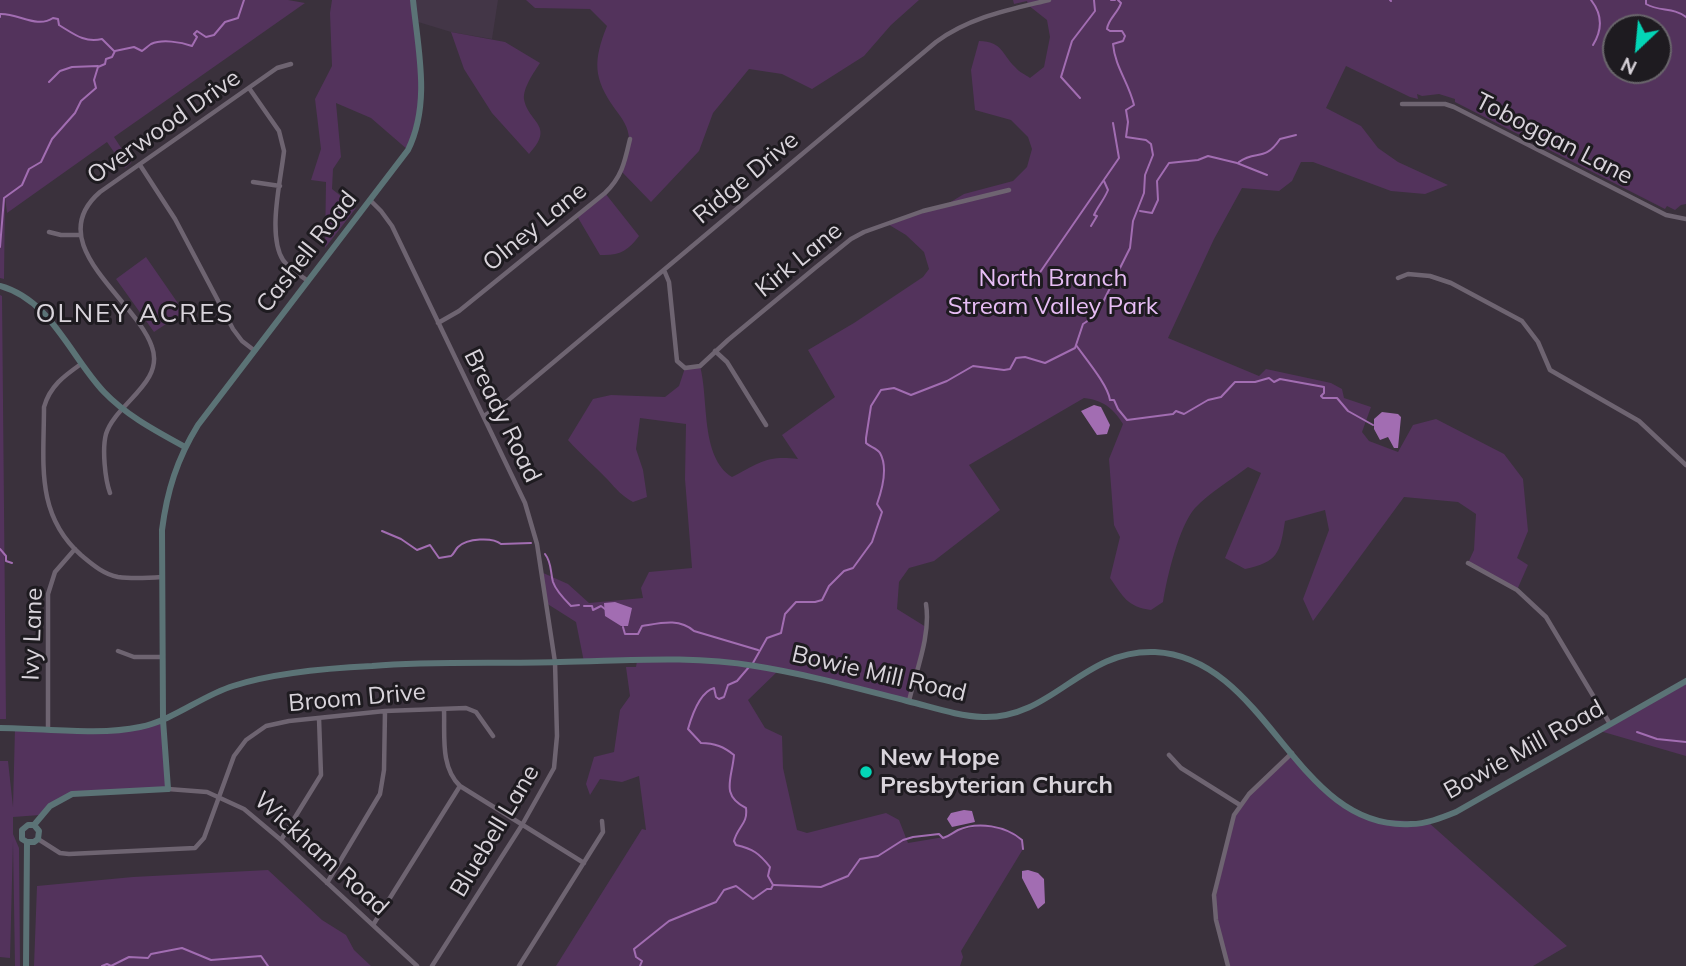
<!DOCTYPE html>
<style>
body{margin:0}
#map{position:relative;width:1686px;height:966px;overflow:hidden;background:#3a313c;font-family:Mulish,sans-serif}
canvas{display:block}
.north{position:absolute;left:1602px;top:14px;width:70px;height:70px;box-sizing:border-box;background:#1e1b20;border:2px solid #69656b;border-radius:50%;rotate:206deg;font-size:19px;font-weight:700;line-height:28px;text-align:center;color:#d9d4db}
.north::after{content:'';display:block;margin:auto;width:24px;height:32px;background:#03d5b6;clip-path:polygon(50% 0,100% 100%,50% 72%,0 100%)}
</style>
<div id="map">
<canvas width="1686" height="966"></canvas>
<div class="north">N</div>
</div>
<script>
const ctx = document.querySelector('canvas').getContext('2d');
ctx.lineJoin = 'round';
function paint(path, color) { ctx.fillStyle = color; ctx.fill(path, 'evenodd'); }
function stroke(path, color, width, dash) { ctx.strokeStyle = color; ctx.lineWidth = width; ctx.lineCap = dash ? 'butt' : 'round'; ctx.setLineDash(dash || []); ctx.stroke(path); }
function label(font, color, halo, rows, align = 'center') {
  ctx.font = font + ' Mulish,sans-serif'; ctx.lineWidth = 6; ctx.setLineDash([]); ctx.textBaseline = 'middle'; ctx.strokeStyle = halo; ctx.fillStyle = color; for (const [text, x, y, turn = 0] of rows) {
    ctx.save(); ctx.translate(x, y); ctx.rotate((+turn || 0) * Math.PI / 180); ctx.textAlign = isNaN(turn) ? turn : align; if (halo) ctx.strokeText(text, 0, 0); ctx.fillText(text, 0, 0); ctx.restore();
  }
}
paint(new Path2D(`
 M413,0H498L492,39L451,32L415,21Z`), '#433647');
paint(new Path2D(`
 M0,0H288L305,3L114,137L131,163L125,168L107,142L7,213L5,197L4,279L0,278Z
 M332,0H413L422,94L408,150L371,118L336,103L341,157L333,169L332,189L356,208L325,248L326,182L311,180L321,149L315,99L332,66L330,13Z
 M526,0H919L891,25L864,56L812,89L782,74L749,69L713,113L699,151L651,202L622,172C624,162 630,149 629,139C629,128 622,118 615,109C593,78 593,61 607,26L590,9L535,8Z
 M1013,0H1686V204L1681,205L1675,210L1667,206L1665,209L1455,102V99L1439,94L1422,96L1417,94L1418,99L1410,97L1346,66L1326,108L1361,126L1378,148L1398,162L1448,185L1425,194L1391,191L1313,162H1301L1292,181L1279,191L1242,188L1214,239L1168,338L1259,376L1266,369L1331,383L1342,389L1344,398L1371,407L1362,432L1369,441L1398,452L1413,425L1436,419L1504,454L1523,479L1528,531L1517,558L1528,565L1517,590L1468,563L1474,550L1476,514L1458,502L1404,497L1313,621L1303,599L1329,530L1325,510L1285,521C1280,553 1278,562 1245,569L1225,558L1261,473L1248,467C1231,480 1210,492 1195,508C1179,526 1167,577 1163,602L1151,610C1127,607 1123,596 1110,578L1120,537L1114,525L1109,459L1123,424C1113,408 1103,400 1084,398L969,465L1000,510L934,561L909,568L899,582L897,609L926,627L909,701L779,670L748,700L765,728L782,736L783,768L797,830L807,833L886,813L899,820L908,843L950,836L957,831L983,825L1013,832L1022,840L1023,849L961,951L963,957L960,966H556L642,829L646,830L639,776L622,782L600,779L590,795L586,784L594,757L614,752L620,710L630,696L626,667H636L637,661L584,662L576,622L546,603L541,572L568,584L589,603L643,598L641,588L649,572L692,568L685,479L686,424L640,418L636,449L643,470L647,497L633,502C622,496 616,489 608,480C595,466 581,455 568,440L593,399L611,395L665,397L679,386L685,368L700,366C709,399 700,457 732,477C759,463 767,455 798,459L782,435L835,397L808,350L854,323L923,277L929,269L924,252L906,235L886,223L944,206L964,194L1013,181L1027,167L1032,149L1028,137L1011,120L975,110L971,70L979,41C1003,42 1001,53 1015,67C1019,72 1026,75 1030,78L1044,67L1050,37L1047,20L1028,5L1027,1L1014,4ZM1616,28H1658V70H1616Z
 M451,32L505,42L540,63C534,72 523,88 524,99C528,123 556,125 529,154L492,113L464,69Z
 M605,193L639,236C628,251 619,256 600,255L577,216Z
 M146,257L184,312L154,332L116,279Z
 M0,295L2,296L6,719H0Z
 M1686,681V756L1600,731Z
 M163,720L168,789L72,794L40,815L13,817V834L19,848L20,966H15L13,841L10,958L0,957V761H8L13,807L15,728L123,729Z
 M1292,753L1335,800L1373,819L1428,822L1567,946L1533,966H1226L1214,905L1234,815L1240,805Z
 M268,870L322,920L346,935L354,950L371,966H34L37,886L133,877Z`), '#53335c');
paint(new Path2D(`
 M1094,405L1101,407L1110,425L1107,434L1097,435L1081,411Z
 M1382,412L1398,414L1401,417L1398,448H1394L1388,437L1380,440L1374,429V419Z
 M615,602L632,608L628,626H621L605,616L604,603Z
 M964,810L972,811L975,822L952,827L947,819L951,813Z
 M1028,870L1038,873L1044,879L1045,903L1038,909L1022,878V871Z`), '#a26db2');
stroke(new Path2D(`
 M1111,0H1115
 M1390,0L1391,1
 M1591,0C1602,14 1603,29 1593,45
 M1646,0V4C1660,12 1673,7 1686,17
 M0,17V14C18,13 37,29 53,18L58,19L59,25C74,34 84,43 102,39L114,51
 M49,82L60,71L72,67L98,66
 M1080,98L1061,77L1072,41L1095,11L1094,0
 M1239,162C1256,149 1264,163 1280,139L1296,135
 M1140,211L1152,213L1158,200L1157,181L1169,163L1198,160L1208,156L1237,163L1267,175
 M1091,226L1097,216L1094,215C1098,206 1104,200 1108,190L1104,181
 M0,247L4,198L22,185L29,169L41,162L52,139L75,113L81,101L96,88L94,80L98,67L105,64L106,59L112,57L115,51L134,47L142,51C145,49 148,46 151,44C162,39 181,42 192,46L197,37L194,34L197,31L206,37L214,35L225,22L238,18L244,0
 M1034,281L1119,158L1113,123
 M1076,345C1085,358 1108,385 1110,400H1114L1118,409L1127,420L1173,414L1176,411L1184,414L1208,400L1221,397L1235,382H1255L1269,378L1274,382L1280,379L1324,387V393L1321,396L1323,398H1337L1348,411L1373,425
 M382,531L401,539L417,550L430,545L439,558L451,556C454,554 455,550 458,547C467,538 493,537 501,544L531,543
 M0,549L6,556V561L12,563
 M545,554C552,563 550,571 553,582C556,591 564,599 571,606L579,605
 M584,606H592L593,610L601,606L605,609
 M623,627L625,634H638L642,626C661,623 679,618 694,631L758,650
 M753,663L767,638L781,633L785,614L796,602H815L822,600L829,586L844,571L853,568L872,542L882,512L877,504C882,490 888,467 880,453C877,448 870,447 866,443V438L871,406L881,390L894,388L911,395L947,381L973,366L1004,370L1010,369L1016,358L1025,357L1045,363L1075,348L1083,324L1092,318L1103,302L1130,248L1133,221L1144,193L1145,175L1153,155L1151,144L1146,140L1126,137L1128,122L1126,110L1134,105C1129,83 1115,67 1113,44L1123,41L1125,36L1122,31H1110L1107,29C1108,19 1118,13 1121,3L1118,0
 M1637,732L1657,739L1686,742
 M774,885L821,887L848,876L860,859L878,856L903,840L913,837L939,834L943,838C950,836 952,833 958,830C978,821 1006,826 1022,840L1023,849
 M102,966L107,964L111,966L129,957L148,958L151,954L182,948L211,960L261,956L268,966
 M640,966L642,961L636,957L634,949L669,921L716,902L724,890L736,886L753,899L767,889H771L773,885L768,876L770,867C759,853 753,849 736,845L734,841C738,826 748,824 746,808C720,795 732,779 734,755C724,747 715,743 701,743L688,729C692,715 700,692 714,688L716,697L719,699L724,697L728,685L737,681L749,667`), '#a26db2', 2);
stroke(new Path2D(`
 M249,88L279,131L284,151C281,179 267,235 283,260C289,269 300,275 308,281
 M1402,104H1445L1454,107L1666,215L1686,219
 M140,165L175,219L233,329L242,341L255,351
 M253,182L280,186
 M371,201L381,211L392,226L525,503L537,544L555,662L557,736L554,768L522,825L432,966
 M49,232L61,235H80
 M664,270L669,282L677,361L685,368L700,366L728,340L815,268L851,239L864,232L923,211L1009,190
 M1398,278L1408,274L1430,276L1451,283L1522,321L1538,342L1550,370L1639,421L1686,465
 M438,323L459,311L605,193C622,177 625,161 630,139
 M715,351L727,362L766,425
 M81,364C64,376 50,386 44,407C44,463 35,514 81,555C92,564 103,574 118,577C133,579 148,578 162,577
 M484,416L506,402L936,42C970,17 1008,10 1049,0
 M110,493C105,479 102,449 106,434C115,404 165,383 152,347C136,299 40,244 100,192L277,68L291,64
 M1468,563L1517,590L1546,617L1610,724
 M118,651L134,657H162
 M909,701C916,671 931,635 926,604
 M444,709C445,735 440,767 460,786L584,863
 M48,729V594L55,572L75,549
 M1169,755L1181,768L1240,805
 M168,789L207,792L244,809L281,840L417,966
 M38,839L60,853L69,854L195,848L204,838L234,756L246,740L266,726L289,721L385,711L466,708L476,712L493,736
 M281,840L321,775L319,718
 M327,883L380,794L384,770L385,711
 M373,925L460,786
 M519,966L603,832L602,821
 M1228,966L1216,920L1214,895L1234,815L1249,794L1292,753`), '#6e6471', 4.5);
stroke(new Path2D(`
 M0,286C51,300 70,356 104,392C127,416 156,431 185,447
 M0,728C43,728 99,736 140,727C174,720 201,696 233,686C273,673 330,668 372,666C434,661 497,664 560,662C624,661 690,655 755,666C806,674 856,688 907,701C932,707 957,716 983,717C1053,719 1082,649 1155,652C1269,658 1295,831 1411,824C1426,824 1441,818 1456,812L1686,681
 M34,825L50,806L72,794L168,789L163,720L162,530C167,491 177,459 198,425L408,150C431,103 418,50 413,0
 M27,842L22,839V830L28,825H34
 M27,842H34L38,839L39,831L34,825
 M26,966L27,842`), '#5b7376', 6);
for (const [x, y, r, color] of [
 [866,772,7,"#03d5b6"]
]) { const dot = new Path2D(); dot.arc(x, y, r, 0, 2 * Math.PI); ctx.fillStyle = color; ctx.fill(dot); stroke(dot, '#1e1b20', 2.5); }
label('24px', '#d9d4db', '#1e1b20', [
 ["Overwood Drive",164,127,-35],
 ["Toboggan Lane",1554,139,27],
 ["Ridge Drive",746,178,-40],
 ["Olney Lane",535,227,-39],
 ["Cashell Road",307,252,-52],
 ["Kirk Lane",799,260,-39],
 ["Bready Road",502,416,64],
 ["Ivy Lane",33,634,-88],
 ["Bowie Mill Road",879,674,13],
 ["Broom Drive",357,698,-5],
 ["Bowie Mill Road",1524,750,-29],
 ["Bluebell Lane",495,831,-59],
 ["Wickham Road",321,854,42]
]);
label('24px', '#e7bdf5', '#1e1b20', [
 ["North Branch",1053,279],
 ["Stream Valley Park",1053,307]
]);
label('bold 24px', '#d9d4db', '#1e1b20', [
 ["New Hope",880,758],
 ["Presbyterian Church",880,786]
], 'left');
ctx.letterSpacing = '2px';
label('26px', '#d9d4db', '#1e1b20', [
 ["OLNEY ACRES",135,314]
]);
ctx.letterSpacing = '0px';
</script>
